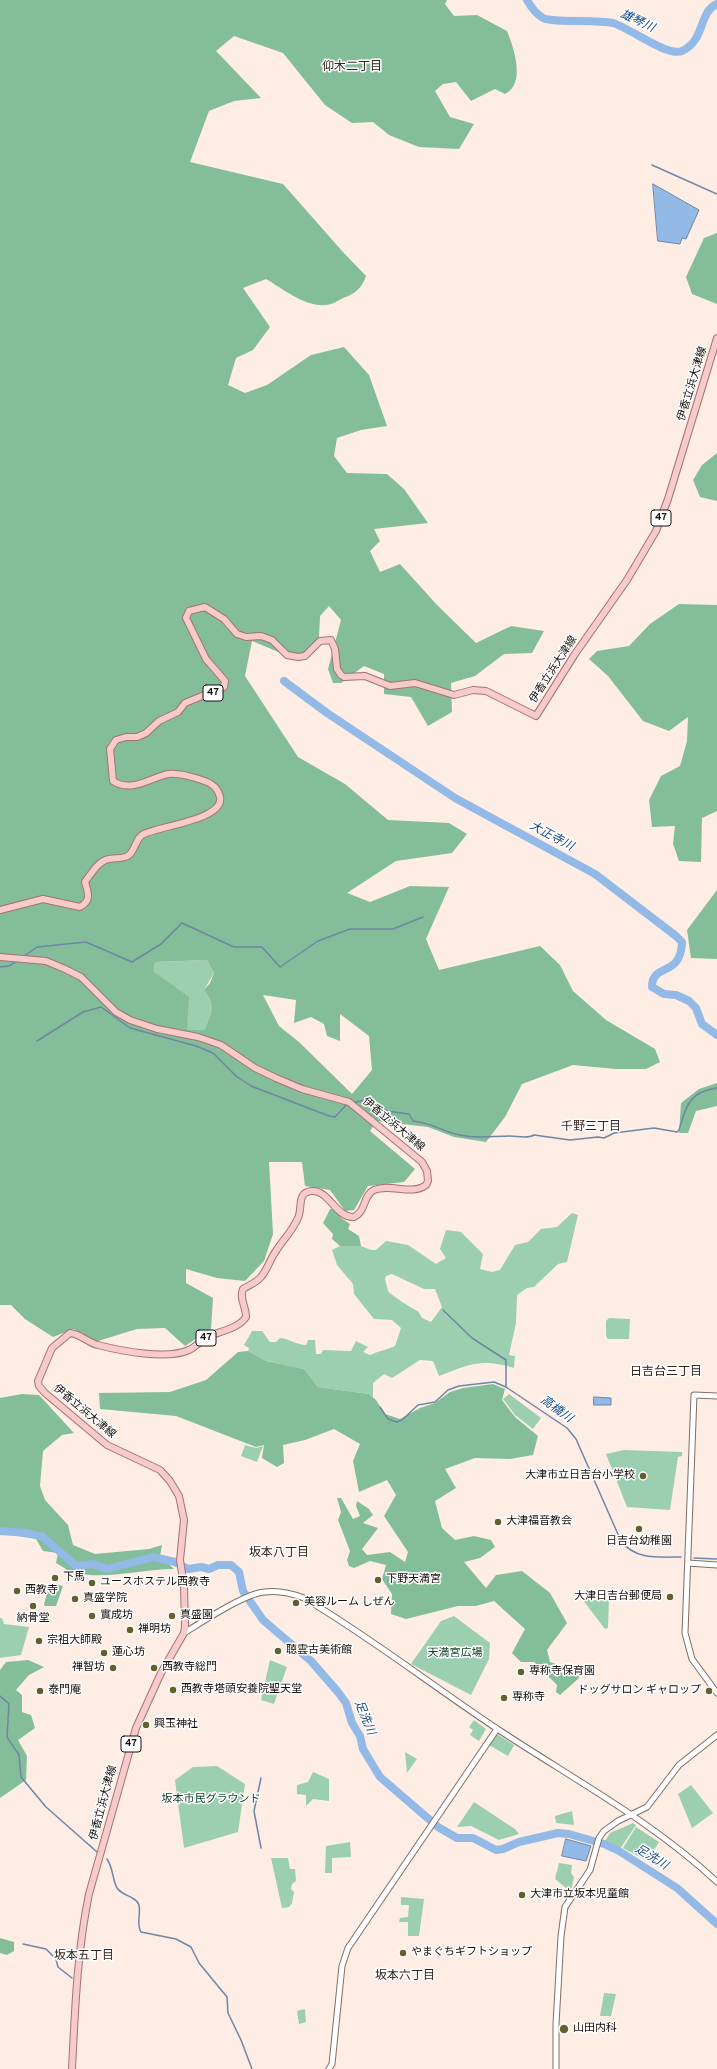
<!DOCTYPE html>
<meta charset="utf-8">
<style>
body{margin:0}
canvas{display:block;background:#feede4}
</style>
<canvas width="717" height="2069"></canvas>
<script>
const ctx = document.querySelector('canvas').getContext('2d');
ctx.lineJoin = 'round';
function paint(path, color) { ctx.fillStyle = color; ctx.fill(path, 'evenodd'); }
function stroke(path, color, width, dash) { ctx.strokeStyle = color; ctx.lineWidth = width; ctx.lineCap = dash ? 'butt' : 'round'; ctx.setLineDash(dash || []); ctx.stroke(path); }
function label(font, color, halo, rows, align = 'center') {
  ctx.font = font + ' Overpass,"Noto Sans JP",sans-serif'; ctx.lineWidth = 3; ctx.setLineDash([]); ctx.textBaseline = 'middle'; ctx.strokeStyle = halo; ctx.fillStyle = color; for (const [text, x, y, turn = 0] of rows) {
    ctx.save(); ctx.translate(x, y); ctx.rotate((+turn || 0) * Math.PI / 180); ctx.textAlign = isNaN(turn) ? turn : align; if (halo) ctx.strokeText(text, 0, 0); ctx.fillText(text, 0, 0); ctx.restore();
  }
}
paint(new Path2D(`
 M207,960L214,973L204,990C216,1006 212,1013 204,1030L187,1029L154,972L155,962Z
 M572,1213L578,1215L567,1262L558,1264L534,1287L527,1288L517,1295L516,1323L509,1355L515,1356L514,1368C481,1358 470,1364 439,1376L433,1361L420,1360L392,1378L384,1374L373,1383V1397L369,1394L318,1387L304,1369L266,1361L248,1351L249,1348L244,1345L252,1331H262L270,1342H276L280,1338C291,1339 296,1345 306,1345L308,1340H315L316,1354H321L323,1350L351,1351L356,1341L368,1347L363,1352L370,1355C378,1351 387,1350 395,1346L401,1328L392,1320L374,1319L354,1294L353,1284L337,1265L332,1250L340,1246H361L371,1250H376L386,1241L408,1245L436,1264L446,1258L440,1249L446,1230L461,1232L483,1254L480,1269L492,1272L500,1270L515,1245L528,1242L541,1229L557,1227ZM392,1274L424,1289H435L442,1307L431,1322L422,1318L418,1311C414,1310 391,1295 388,1291L385,1279L386,1276Z
 M609,1318L630,1319L629,1339H608L606,1336V1321Z
 M509,1394L541,1418L533,1429L515,1415L503,1399Z
 M245,1445L256,1448L263,1446L257,1462L241,1456Z
 M624,1450L682,1452V1456L678,1457L670,1510L627,1507L606,1454Z
 M582,1599L609,1600L608,1628L605,1629Z
 M454,1616L490,1643L489,1659L471,1695L411,1664L441,1621Z
 M0,1618H2L4,1624L29,1627L21,1655L0,1658Z
 M270,1660L287,1667L274,1704L261,1700Z
 M474,1720L486,1729L479,1741L470,1735L473,1730L469,1727Z
 M497,1734L514,1745L508,1756L489,1745Z
 M405,1752L417,1759L407,1773Z
 M217,1766L245,1784L238,1832L184,1848L175,1780L193,1767Z
 M313,1772L329,1779V1801L313,1799L306,1806V1795L297,1794V1785L308,1782Z
 M691,1785L713,1813L692,1828L678,1794Z
 M474,1802L515,1829L519,1834L499,1840L471,1826L457,1827Z
 M572,1811L574,1825L556,1823L555,1816Z
 M633,1823L636,1825L620,1849L605,1841L610,1833Z
 M636,1827L659,1842L647,1861L623,1848Z
 M350,1842L351,1857L332,1858V1873H325L326,1846Z
 M271,1858H288L290,1869H295L296,1881L292,1884L291,1889L294,1892L292,1903L289,1907L282,1908Z
 M559,1863L572,1865L571,1873L574,1877L571,1892L555,1879Z
 M401,1897L424,1899L419,1936H408V1922H399L400,1918L408,1917L409,1905H401Z
 M604,1993L616,1994L611,2016H600Z
 M305,2009L306,2022L299,2024L297,2011Z`), '#9ccfb0');
paint(new Path2D(`
 M0,0H447L445,4L454,16L477,15L507,31C514,48 526,84 505,94L495,89L471,101L456,82L443,84L435,91L450,117L474,124L459,149L419,147L389,135L373,122L352,123L325,105L283,53L234,36L216,51L261,98L234,101L209,111L190,162L283,184L342,251L366,276C362,288 355,294 343,298C338,301 331,305 326,305C305,307 283,289 266,279L243,288L270,327L253,350L236,358L228,385L245,393L267,385L311,355L344,347L369,375L387,426L361,430L337,438L334,456L347,473L387,474L404,489L428,523L374,529L380,541L370,551L380,572L400,564L437,605L476,643L511,626L544,631L532,653L504,654L475,676L451,683L452,712L428,726L411,697L384,694V674L364,666L341,683H333L328,669L341,620L329,606L320,616L319,638L300,661L252,641L245,676L298,757L345,784L388,820L449,823L467,834L452,853L396,861L347,893L370,902L410,886L449,887L426,939L439,970L540,946L560,965L573,991L606,1020L655,1049L660,1062L646,1069H616L573,1065L522,1084L505,1117L486,1142L454,1137L428,1127L377,1121L370,1131L415,1169L404,1182L368,1186L354,1210L345,1211L330,1190L305,1186L302,1162H269L273,1234L264,1261L245,1281L217,1278L186,1269V1283L213,1298L211,1329L185,1346L165,1328L137,1329L95,1342L74,1329L53,1337L25,1319L11,1305H0ZM207,960L214,973L210,983L204,990C216,1006 212,1013 204,1030L187,1029L189,997L154,972L155,962ZM263,995L296,1000L294,1023L311,1017L324,1024L327,1036L340,1041V1014L369,1036L372,1070L352,1094L299,1042L279,1026Z
 M717,233V304L692,294L686,277L704,238Z
 M717,453V501L700,497L693,480L702,465Z
 M679,604L717,605V811L702,818L701,862L679,861L673,844L675,826L652,827L649,800L661,776L680,766L687,741L688,717L669,731L643,721L608,676L589,659L597,651L629,646L650,624Z
 M717,890V959L691,958L687,930Z
 M717,1083V1106L696,1111L688,1133H679L681,1103L699,1089Z
 M330,1209H337L341,1218L350,1224L348,1229L359,1236L361,1246H340L332,1239L333,1234L323,1223Z
 M248,1351L266,1361L304,1369L318,1387L369,1394L376,1400L385,1414L400,1419L420,1408L435,1403L450,1392L463,1388L493,1384L505,1389L502,1400L515,1417L538,1436L533,1455L510,1459L475,1458L445,1469L456,1488L435,1501L442,1528L455,1540L474,1536L491,1540L495,1547L480,1558L464,1562L486,1588L496,1575L522,1571L550,1593L567,1623L547,1650L550,1662L579,1671V1678L560,1695L556,1692L557,1685L534,1662H521L512,1653L525,1629L494,1601L476,1606H458L406,1619L391,1614L392,1594L382,1579L386,1565L370,1561L354,1568L349,1566L347,1560L350,1551L338,1520L341,1512L337,1498H341L353,1519L360,1516L356,1506L357,1501L369,1509L373,1515L363,1523L378,1528L362,1549L367,1555L390,1552L405,1562L408,1552L384,1516L396,1495L387,1480L359,1492L353,1461L360,1444L334,1429L305,1440L283,1445L284,1463L277,1467L262,1458L264,1445L256,1447L176,1416L100,1409L99,1393L170,1392L206,1380L238,1352Z
 M22,1394L39,1395L74,1433L62,1435L43,1451L40,1486L45,1500L68,1525L73,1545L95,1554L149,1549L162,1545L160,1556L174,1569C142,1569 107,1580 75,1573C69,1572 62,1566 56,1563L58,1553L43,1551L36,1539L0,1533V1398Z
 M50,1583L63,1586L56,1606H45L44,1604Z
 M28,1660L44,1667L29,1675L16,1690L22,1695V1712L31,1715L35,1728L18,1740L27,1756L26,1780L0,1798V1670L6,1662Z
 M0,1938L14,1942V1951L7,1955L0,1953Z`), '#83bd9a');
const water = new Path2D(`
 M653,184L699,210L686,239L682,238L680,244L658,241Z
 M594,1397L611,1398V1405H594Z
 M566,1839L591,1846L586,1861L562,1856Z`);
paint(water, '#93b9e7');
stroke(water, '#6e86a5', 1);
stroke(new Path2D(`
 M652,165L717,194
 M23,957L37,947L86,942L132,962L161,944L182,923L234,947H262L280,967L318,941L350,929H393L423,917
 M0,967L9,966L17,961
 M37,1041L83,1012L101,1007L130,1028L196,1046L213,1053L236,1076L251,1086L329,1116L335,1117L347,1104
 M353,1103L368,1099L387,1111L409,1114L413,1121C433,1123 443,1132 460,1135C477,1139 493,1136 510,1136C518,1136 527,1139 534,1135L570,1140L598,1137L604,1138L614,1133L654,1128L677,1132L679,1130C686,1107 688,1092 717,1088
 M443,1310L472,1338L506,1360V1387L567,1428L576,1439L621,1541C635,1560 659,1557 681,1557
 M380,1407L388,1419L397,1422L402,1420L418,1405L435,1402L448,1390L459,1386L494,1382L506,1387
 M694,1558L717,1559
 M0,1696L9,1704L7,1737L19,1755L21,1777L46,1807L97,1852
 M261,1778L254,1811L261,1848
 M107,1859C114,1870 112,1879 117,1888C122,1896 136,1896 139,1905C141,1914 136,1924 141,1932L176,1939L191,1947L199,1963L227,1997L228,2013L241,2040L252,2069
 M23,1944L46,1949L56,1959L58,1967L72,1978`), '#6e86a5', 1.5);
stroke(new Path2D(`
 M527,0C531,7 536,14 543,18C552,23 597,19 613,23C630,28 667,57 682,51C705,41 699,11 717,4
 M284,681L327,713L455,798L595,874L676,936L682,942C681,978 652,962 652,987L664,994L676,995L689,1001L696,1008L702,1024L717,1035
 M0,1531L28,1533L43,1537L76,1566L93,1564L107,1569L153,1557L175,1562L188,1569L201,1567L209,1569L218,1565H231L239,1572L243,1591L263,1620L311,1661L338,1692L346,1703L352,1723L360,1736L363,1749L380,1777L438,1827L457,1838H473L496,1850L503,1849L519,1842L558,1833L569,1834L604,1844L619,1851L677,1888L717,1924`), '#93b9e7', 8);
const minor = new Path2D(`
 M717,1396L694,1395L685,1633L692,1659L717,1693
 M688,1563L717,1565
 M184,1633C202,1622 244,1594 264,1592C278,1590 291,1593 304,1598C372,1638 435,1688 502,1732C575,1780 653,1822 717,1882
 M329,2069L332,2064L342,1966L348,1948L497,1729
 M556,2069V2024L561,1936L565,1907L590,1870L599,1838L604,1831L618,1821L647,1807L679,1765L717,1735`);
const major = new Path2D(`
 M0,910L43,899L80,907C92,900 88,893 85,882C91,874 99,860 109,859C116,857 123,860 129,855C135,850 136,839 142,835C157,826 225,820 220,797C217,783 205,781 192,777C184,775 177,773 168,774C150,778 131,793 113,781L110,749L116,740L126,737H137L146,733L159,721L178,712L185,703L224,687L225,681L206,659L186,618L189,611L205,607L224,619L237,634L246,637L261,636L272,640L287,655L298,657L305,656L320,641L331,640L335,649L337,669L341,675L344,677L365,676L390,686L415,683L454,695L473,690L486,691L536,716L575,654L627,580L656,531L668,499L717,338
 M0,957L46,961L65,969L81,977L116,1012L130,1020L157,1029L198,1037L221,1045L255,1068L276,1078L302,1089L349,1102L422,1162L427,1171L428,1181L426,1185C412,1196 390,1183 374,1190C363,1195 366,1212 354,1217C337,1219 329,1190 312,1191C296,1192 303,1208 298,1218C293,1230 283,1240 276,1251C270,1259 268,1269 261,1277C256,1283 249,1285 243,1289C239,1299 246,1306 246,1317C240,1327 223,1331 212,1335C203,1338 197,1346 189,1350C167,1360 121,1351 98,1345C88,1343 81,1334 70,1333L52,1348L38,1381L39,1386L45,1393L107,1445L160,1470L170,1481L179,1496L184,1520L180,1560L184,1587L185,1627L184,1633L161,1673L136,1728L89,1894C77,1952 75,2010 72,2069`);
stroke(minor, '#806d63', 7);
stroke(major, '#a57272', 8);
stroke(minor, '#fff', 5);
stroke(major, '#f7cacc', 6);
for (const [x, y, r, color] of [
 [643,1476,4,"#64602d"],
 [498,1522,4,"#64602d"],
 [639,1529,4,"#64602d"],
 [55,1578,4,"#64602d"],
 [378,1580,4,"#64602d"],
 [92,1583,4,"#64602d"],
 [17,1591,4,"#64602d"],
 [670,1597,4,"#64602d"],
 [75,1599,4,"#64602d"],
 [296,1603,4,"#64602d"],
 [33,1606,4,"#64602d"],
 [92,1616,4,"#64602d"],
 [172,1616,4,"#64602d"],
 [130,1630,4,"#64602d"],
 [39,1641,4,"#64602d"],
 [278,1651,4,"#64602d"],
 [104,1653,4,"#64602d"],
 [113,1668,4,"#64602d"],
 [154,1668,4,"#64602d"],
 [521,1672,4,"#64602d"],
 [173,1690,4,"#64602d"],
 [40,1691,4,"#64602d"],
 [709,1691,4,"#64602d"],
 [504,1698,4,"#64602d"],
 [146,1725,4,"#64602d"],
 [522,1895,4,"#64602d"],
 [403,1953,4,"#64602d"],
 [564,2029,5,"#64602d"]
]) { const dot = new Path2D(); dot.arc(x, y, r, 0, 2 * Math.PI); ctx.fillStyle = color; ctx.fill(dot); stroke(dot, '#fff', 1.5); }
for (const [x, y, w] of [
 [661,518,20],
 [213,693,20],
 [206,1338,20],
 [131,1744,20]
]) { const box = new Path2D(); box.roundRect(x - w / 2, y - 8, w, 16, 3); ctx.fillStyle = '#fff'; ctx.fill(box); stroke(box, '#160f0b', 1); }
label('bold 10px', '#160f0b', null, [
 ["47",661,518],
 ["47",213,693],
 ["47",206,1338],
 ["47",131,1744]
]);
label('11px', '#160f0b', '#fff', [
 ["伊香立浜大津線",693,384,-73],
 ["伊香立浜大津線",554,670,-57],
 ["伊香立浜大津線",393,1125,40],
 ["伊香立浜大津線",84,1412,40],
 ["伊香立浜大津線",104,1803,-75]
]);
label('11px', '#160f0b', '#fff', [
 ["大津市立日吉台小学校",635,1476,"right"],
 ["大津福音教会",506,1522],
 ["日吉台幼稚園",639,1542,"center"],
 ["下馬",63,1578],
 ["下野天満宮",386,1580],
 ["ユースホステル西教寺",100,1583],
 ["西教寺",25,1591],
 ["大津日吉台郵便局",662,1597,"right"],
 ["真盛学院",83,1599],
 ["美容ルーム しぜん",304,1603],
 ["實成坊",100,1616],
 ["真盛園",180,1616],
 ["納骨堂",33,1619,"center"],
 ["禅明坊",138,1630],
 ["宗祖大師殿",47,1641],
 ["聴雲古美術館",286,1651],
 ["蓮心坊",112,1653],
 ["禅智坊",105,1668,"right"],
 ["西教寺総門",162,1668],
 ["専称寺保育園",529,1672],
 ["西教寺塔頭安養院聖天堂",181,1690],
 ["泰門庵",48,1691],
 ["ドッグサロン ギャロップ",701,1691,"right"],
 ["専称寺",512,1698],
 ["興玉神社",154,1725],
 ["大津市立坂本児童館",530,1895],
 ["やまぐちギフトショップ",411,1953],
 ["山田内科",573,2029]
], 'left');
label('11px', '#14412a', '#fff', [
 ["天満宮広場",455,1654],
 ["坂本市民グラウンド",211,1800]
]);
label('italic 12px', '#164a82', '#fff', [
 ["雄琴川",637,22,25],
 ["大正寺川",551,837,28],
 ["高橋川",556,1410,36],
 ["足洗川",364,1718,68],
 ["足洗川",651,1858,31]
]);
label('12px', '#35251c', '#fff', [
 ["仰木二丁目",352,68],
 ["千野三丁目",591,1128],
 ["日吉台三丁目",666,1373],
 ["坂本八丁目",279,1554],
 ["坂本五丁目",84,1957],
 ["坂本六丁目",405,1977]
]);
</script>
